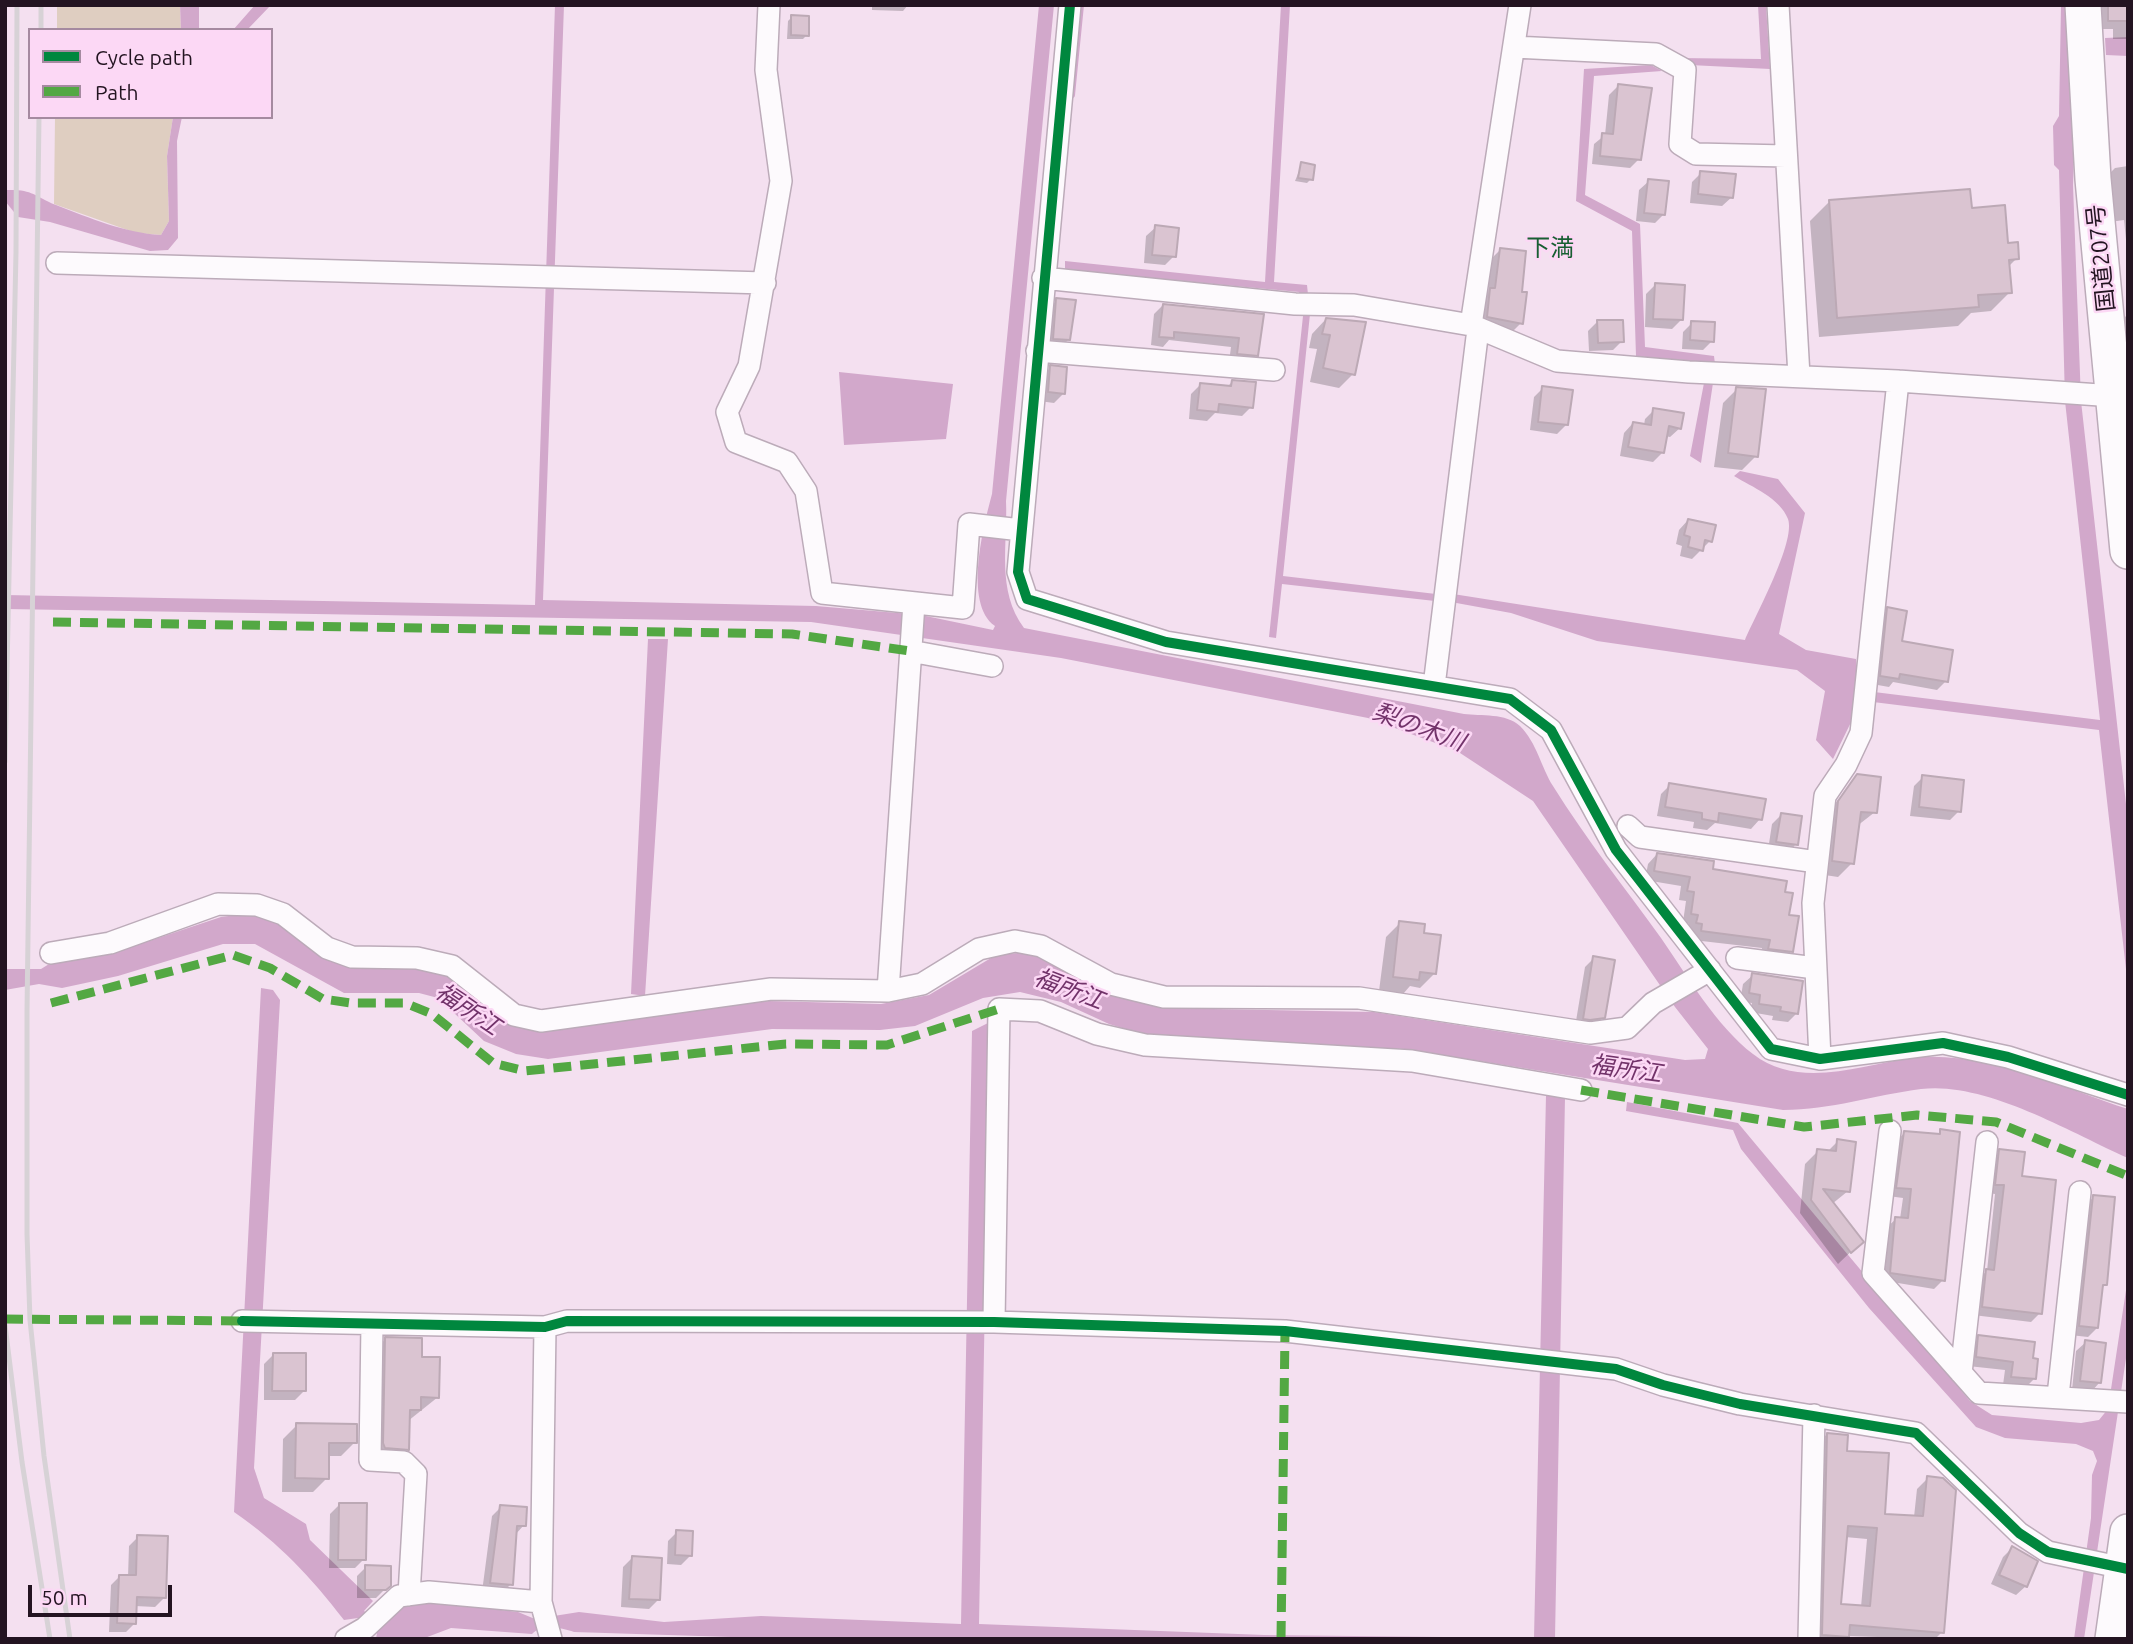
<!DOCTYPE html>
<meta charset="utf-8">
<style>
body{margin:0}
#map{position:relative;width:2133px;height:1644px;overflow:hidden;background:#f4e0f0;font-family:Ubuntu,sans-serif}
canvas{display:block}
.frame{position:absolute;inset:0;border:7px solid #231421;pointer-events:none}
.legend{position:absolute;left:28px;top:28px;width:245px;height:91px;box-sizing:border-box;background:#fcd8f5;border:2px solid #a58aa0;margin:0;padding:9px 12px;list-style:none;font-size:21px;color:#231421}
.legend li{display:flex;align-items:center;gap:14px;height:35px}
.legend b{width:35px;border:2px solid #a58aa0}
.scale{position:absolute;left:28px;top:1585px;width:144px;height:32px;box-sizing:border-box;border:4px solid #231421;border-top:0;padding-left:9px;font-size:21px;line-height:24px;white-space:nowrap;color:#231421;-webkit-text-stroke:5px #fcd8f5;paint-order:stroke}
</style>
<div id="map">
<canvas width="2133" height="1644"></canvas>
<div class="frame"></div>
<ul class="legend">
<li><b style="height:9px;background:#00873e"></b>Cycle path</li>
<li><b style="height:9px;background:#53a843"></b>Path</li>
</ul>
<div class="scale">50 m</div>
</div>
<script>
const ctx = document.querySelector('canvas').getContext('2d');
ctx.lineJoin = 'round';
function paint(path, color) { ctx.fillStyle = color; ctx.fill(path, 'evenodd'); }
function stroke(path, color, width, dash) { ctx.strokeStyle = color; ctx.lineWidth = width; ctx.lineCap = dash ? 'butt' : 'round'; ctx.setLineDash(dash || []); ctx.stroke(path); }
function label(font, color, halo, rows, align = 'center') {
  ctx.font = font + ' Ubuntu,"Noto Sans JP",sans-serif'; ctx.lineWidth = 5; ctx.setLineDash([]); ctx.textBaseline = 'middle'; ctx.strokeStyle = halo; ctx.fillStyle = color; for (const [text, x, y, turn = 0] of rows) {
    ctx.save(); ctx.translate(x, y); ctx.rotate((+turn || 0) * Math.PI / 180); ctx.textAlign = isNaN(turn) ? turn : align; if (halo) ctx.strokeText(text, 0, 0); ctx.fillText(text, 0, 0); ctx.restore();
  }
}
paint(new Path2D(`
 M57,5H180L181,30H57Z
 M55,117H173L167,156L169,221L161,235L136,233L54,204Z`), '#dfcec1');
paint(new Path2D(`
 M180,5H199V30H181Z
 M255,5H271L247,30H233Z
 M555,5H564L543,600L816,606L921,615L993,630L995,626C963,604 984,524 992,494L1039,5H1054L1006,501C1008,545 996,590 1024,628L1464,714C1481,716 1506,713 1520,726C1537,743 1541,767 1553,786C1586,839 1625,888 1661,938C1686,974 1717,1027 1753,1054C1799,1090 1861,1065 1912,1058C1980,1049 2064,1088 2128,1109V1158C2070,1132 1985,1081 1921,1089C1874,1095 1831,1110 1783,1110L1405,1049L1155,1038L1109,1024L1061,1002L1020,992L983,998L915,1026L880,1030L772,1029L548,1059L516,1054L484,1041L438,998L419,993H344L255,944H223L118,976L62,988L39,984L5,990V969H41L54,961L116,952L221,917L251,913L282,923L331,959L363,968L418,967L446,971L538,1029L769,1001L881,1004L929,995L996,955L1029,952L1113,996L1161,1008L1374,1012L1685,1060L1705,1059L1708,1049L1675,1007L1533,801L1457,751L1368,718L1061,658L811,622L5,609V595L535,605Z
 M1281,5H1290L1274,282L1307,285L1310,314L1283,576L1436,594L1435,601L1282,584L1276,638L1269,637L1303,316L1299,292L1065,270V261L1265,282Z
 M1758,5H1766L1770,69L1690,65L1678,58L1761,59Z
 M2061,5H2075L2077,68L2073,185L2081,401L2128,822V987L2099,730L1857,700L1855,714L1833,759L1816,740L1825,691L1797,670L1597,641L1511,613L1451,602L1453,594L1745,640C1755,616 1796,542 1788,519C1780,498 1752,487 1734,476L1740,471L1778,479L1805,513L1779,634L1806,650L1856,659L1858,690L2100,720L2065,401L2059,170L2054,165L2053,126L2059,116Z
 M2128,37V56L2106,55L2105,38Z
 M1651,65L1662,71L1594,76L1585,195L1640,224L1645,347L1714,356L1715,364L1636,356L1632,231L1576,201L1584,69Z
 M173,117H182L177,141L178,238L168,250L150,251L50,222L18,217L5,201V190C33,189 32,195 56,205C90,218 125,233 161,235L169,221L167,156Z
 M839,372L953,384L946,439L844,445Z
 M1704,383H1713L1701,463L1690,456Z
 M648,639H668L645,996L631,994Z
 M261,988L273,990L280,1000L254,1468L264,1498L306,1524L310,1540L373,1601L364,1611L382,1623L405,1606L427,1601L518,1612L535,1619L579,1612L664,1622L761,1616L961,1624L972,1031L990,1022L979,1624L1264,1635L1534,1638L1546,1095L1565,1097L1555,1638L1584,1639H793L574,1632C561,1628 543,1623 532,1634L451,1628L422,1639H376L377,1633L358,1618L344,1620C310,1576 280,1544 234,1512Z
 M1627,1102L1738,1123L1970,1401L1992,1415L2081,1423L2099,1420L2108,1409L2128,1277V1345L2084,1639H2074L2091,1518L2092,1475L2097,1461L2093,1451L2076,1444L2005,1438L1976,1427L1869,1308L1741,1149L1733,1130L1626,1111Z`), '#d2a8cb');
paint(new Path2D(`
 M872,5H908L903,11L872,10Z
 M2103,5H2128V39H2113V29H2099V9Z
 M792,17L807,35L803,39H787L788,21Z
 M1618,86L1639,159L1630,168L1592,164L1594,144L1605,135L1609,95Z
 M1302,164L1311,179L1307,183L1295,181Z
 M2128,166V259L2124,220L2110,222L2106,177L2115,168Z
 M1701,173L1732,197L1722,206L1690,203L1692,182Z
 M1649,181L1664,214L1655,223L1636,221L1639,190Z
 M1829,202L1970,209L2017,258L2008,267L2010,292L1991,311L1971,313L1958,326L1819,337L1810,221Z
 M1156,227L1174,256L1165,265L1144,263L1146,236Z
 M1500,250L1520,293L1521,323L1512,332L1478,326L1481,299L1488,293L1491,259Z
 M1655,285L1681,320L1672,329L1645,327L1646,294Z
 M1057,300L1068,340L1059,349L1044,348L1048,309Z
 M1163,305L1262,316L1257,355L1247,364L1229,362L1231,347L1169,340L1163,347L1151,345L1154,314Z
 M2127,315H2128V378L2118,324Z
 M1326,319L1353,374L1339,388L1310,382L1317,349L1309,348L1312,334Z
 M1597,322L1622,341L1613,350L1589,351L1588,331Z
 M1692,323L1712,341L1703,350L1682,349L1683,332Z
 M1051,367L1063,394L1054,403L1039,401L1042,376Z
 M1232,382L1251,407L1242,416L1215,413L1207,421L1189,419L1191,394L1200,385L1227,387Z
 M1543,388L1567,424L1557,434L1530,430L1534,397Z
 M1737,389L1756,456L1742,470L1714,467L1723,403Z
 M1654,410L1680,428L1670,437L1665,436L1663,452L1653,462L1620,456L1624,433L1633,423L1644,425L1645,419Z
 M1688,520L1710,541L1692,559L1680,556L1682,546L1676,544L1679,530Z
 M1888,609L1900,643L1946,681L1937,690L1893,682L1889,687L1872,684L1879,618Z
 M1858,776L1875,812L1857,826L1852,863L1838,877L1818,874L1824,817Z
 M1923,777L1959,811L1950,820L1910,816L1914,786Z
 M1670,785L1760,819L1751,829L1715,823L1707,830L1693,828L1694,822L1657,816L1661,794Z
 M1781,815L1796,844L1787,854L1768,850L1772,824Z
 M1657,854L1783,893L1792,951L1782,960L1760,957L1762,948L1693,940L1694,933L1688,932L1689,924L1683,922L1686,901L1679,900L1681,886L1645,880L1648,864Z
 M1400,923L1423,934L1435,973L1420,988L1410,986L1403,994L1379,991L1386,937Z
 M1594,958L1604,1017L1594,1026L1575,1027L1585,967Z
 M1753,975L1797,1013L1788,1022L1772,1020L1773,1016L1750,1012L1752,1003L1740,1002L1743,984Z
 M1941,1131L1943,1280L1934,1289L1880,1280L1886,1228L1896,1219H1900L1903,1198L1888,1196L1896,1142L1905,1132L1936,1136Z
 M1838,1141L1848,1191L1832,1204L1861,1242L1838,1264L1800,1213L1805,1164L1818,1151L1827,1152Z
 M2000,1150L2021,1177L2051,1230L2040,1313L2031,1322L1973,1315L1977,1280L1987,1271L1995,1194L1987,1193L1991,1160Z
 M2094,1197L2106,1284L2101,1289L2097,1328L2088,1337L2070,1335L2084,1206Z
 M1979,1337L2031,1360L2034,1379L2025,1388L2003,1385L2005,1370L1968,1366L1970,1346Z
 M386,1339L420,1359L438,1397L408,1421V1449L394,1462L373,1460L372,1352Z
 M2086,1342L2100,1382L2091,1392L2072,1390L2076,1351Z
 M274,1354L304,1391L295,1400H264V1364Z
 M297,1425L355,1442L341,1456H327V1478L313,1492H282L283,1439Z
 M1827,1434L1845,1452L1883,1516L1914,1517L1917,1489L1928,1478L1942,1632L1935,1639L1848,1636L1845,1639H1812L1817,1445ZM1845,1537L1867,1539L1861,1607L1840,1605Z
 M339,1505L364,1559L355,1568H329L330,1514Z
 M501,1507L524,1525L515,1535L511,1584L502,1593L482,1592L492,1516Z
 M677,1532L690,1556L681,1565L667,1564L668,1541Z
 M138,1537L164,1598L155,1607L135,1606V1623L126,1632H109L111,1585L120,1576L128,1577L129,1546Z
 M2012,1548L2026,1586L2016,1595L1991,1584L2003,1557Z
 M632,1558L658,1600L649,1609L621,1607L623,1567Z
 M366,1567L389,1585L376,1598H357V1576Z`), '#0003');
stroke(new Path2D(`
 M1072,95L1081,5`), '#d2a8cb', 6);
const building = new Path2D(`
 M2108,5H2128V21H2108Z
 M791,15L809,16V36L791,35Z
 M1618,84L1652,88L1641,160L1600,156L1602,133L1613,134Z
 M1301,162L1315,165L1313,180L1298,178Z
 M1700,171L1736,174L1733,198L1698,194Z
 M1648,179L1669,181L1665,215L1644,213Z
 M1970,189L1972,208L2005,205L2008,243L2018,242L2019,259L2009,260L2012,293L1978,295L1979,307L1837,318L1829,200Z
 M1155,225L1179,228L1176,257L1152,255Z
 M1500,248L1526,251L1522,292H1527L1523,324L1487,317L1490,288H1495Z
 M1655,283L1685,285L1683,320L1653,319Z
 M1056,298L1076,300L1070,340L1053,339Z
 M1163,304L1264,314L1258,356L1237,354L1239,338L1174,332V338L1159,337Z
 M1326,318L1366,322L1355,375L1323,368L1330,335L1322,334Z
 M1597,320H1623L1624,342L1598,343Z
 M1691,321L1715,322L1714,342L1690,340Z
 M1050,365L1067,367L1065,394L1048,392Z
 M1232,380L1256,382L1253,408L1219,404L1218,412L1197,410L1200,383L1231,386Z
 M1542,386L1573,390L1568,425L1538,422Z
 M1736,387L1766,389L1758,457L1728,453Z
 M1653,408L1684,413L1681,429L1669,426L1664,453L1628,447L1633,422L1651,425Z
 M1688,519L1716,525L1712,542L1705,540L1703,551L1688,547L1690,537L1684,535Z
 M1887,607L1907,611L1902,641L1953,650L1948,682L1900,674L1899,679L1880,676Z
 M1857,774L1881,777L1877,813L1861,812L1854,864L1832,861L1838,801Z
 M1922,775L1964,780L1961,812L1919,807Z
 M1669,783L1766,799L1762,820L1719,813L1718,822L1702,819V813L1665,807Z
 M1781,813L1802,816L1798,845L1776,842Z
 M1657,853L1714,861L1713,869L1787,881L1785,892L1793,893L1789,915L1799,916L1793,952L1768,949L1770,940L1701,931L1702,924L1696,923L1698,915L1691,914L1694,892L1687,891L1690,877L1654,871Z
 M1399,921L1425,924L1424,933L1441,935L1436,974L1420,972L1419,980L1393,977Z
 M1593,956L1615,960L1605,1018L1590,1020L1583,1019Z
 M1752,973L1803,981L1798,1014L1780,1011L1781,1007L1759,1004L1760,995L1749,993Z
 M1940,1129L1960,1132L1945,1281L1890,1273L1895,1217L1908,1218L1911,1189L1896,1188L1904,1131L1940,1134Z
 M1837,1139L1856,1142L1850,1192L1823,1189L1864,1242L1851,1253L1811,1200L1817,1149L1836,1151Z
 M1999,1149L2025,1152L2022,1176L2056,1180L2042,1314L1982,1307L1986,1269L1994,1270L2004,1185H1995Z
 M2093,1195L2115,1197L2107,1285H2103L2098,1328L2079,1326Z
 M1978,1335L2035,1342L2033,1358L2038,1359L2036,1379L2011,1377L2013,1362L1976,1357Z
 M385,1337L422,1338V1357H440L439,1398L421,1397V1410H410L409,1450L385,1448L383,1443Z
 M2085,1340L2106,1343L2101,1383L2080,1381Z
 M273,1353H306V1391H272Z
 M296,1423L357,1424V1443H329V1479L295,1478Z
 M1827,1433L1848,1435L1847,1451L1889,1453L1885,1514L1923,1516L1927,1476L1943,1478L1956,1490L1944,1633L1850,1625L1849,1637L1822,1635ZM1848,1526L1877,1528L1870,1606L1841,1604Z
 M339,1503H367L366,1560H338Z
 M500,1505L527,1507L526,1526H517L513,1585L490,1583Z
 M676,1530L693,1531L692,1556L675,1555Z
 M137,1535L168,1536L166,1598L137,1597L136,1624L117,1623L119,1575H136Z
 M2012,1546L2038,1561L2027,1587L1999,1575Z
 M632,1556L662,1558L660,1600L629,1599Z
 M365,1565L391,1566V1586L386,1590H365Z`);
paint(building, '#dac4d1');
stroke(building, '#bca9b5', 2);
const minor = new Path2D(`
 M769,5L766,70L781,181L749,366L727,412L736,442L787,462L806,491L822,593L963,608L969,524L1021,530
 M1070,5L1018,572L1027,599L1166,642L1510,699L1551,730L1616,850L1771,1049L1820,1059L1943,1043L2008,1057L2128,1095
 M1778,5L1799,376
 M1514,47L1656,54L1685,70L1680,144L1696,154L1786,156
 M57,263L765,283
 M1043,278L1295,304L1354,305L1471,325L1557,361L1689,372L1898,381L2114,396L2125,394
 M1471,325L1520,5
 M1037,351L1274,370
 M910,651L992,666
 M1434,686L1477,337L1483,330
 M1628,826L1640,837L1817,862
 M51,953L110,943L218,904L257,905L283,914L327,948L352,957L417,958L452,966L514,1015L541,1021L771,989L888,991L922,984L979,949L1015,941L1041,946L1111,984L1164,997L1359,998L1590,1033L1627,1028L1653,1003L1710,970
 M1737,958L1815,968
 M888,991L914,603
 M1820,1059L1813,903L1825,796L1846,765L1861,733L1898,381
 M1890,1131L1873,1273L1979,1393L2128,1402
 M242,1321L545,1327L567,1321L994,1322L1285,1331L1616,1369L1663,1385L1740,1404L1916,1433L2019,1533L2048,1552L2128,1569
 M994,1322L999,1009L1040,1011L1097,1034L1145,1045L1412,1061L1581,1090
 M372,1324L370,1460L404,1462L416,1474L409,1595
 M545,1327L541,1602L551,1639
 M1961,1373L1987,1142
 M2058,1396L2080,1192
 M346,1639L365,1628L399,1596L429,1592L541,1602
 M1809,1639L1814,1415`);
const trunk = new Path2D(`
 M2083,5L2093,179L2128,551
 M2113,1639L2128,1532`);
stroke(minor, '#bcabb9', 24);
stroke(trunk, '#bcabb9', 38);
stroke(minor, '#fdfafd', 21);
stroke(trunk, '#fdfafd', 35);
stroke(new Path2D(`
 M41,30V5
 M39,117L27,1011V1234L30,1320L44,1456L70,1639
 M5,762L16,252L17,5
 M5,1325L22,1462L50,1639`), '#d7d2d6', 5);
stroke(new Path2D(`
 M53,622L792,634L910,651
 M51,1003L233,955L270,968L323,999L351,1003H405L432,1014L493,1063L525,1071L786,1044L887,1045L999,1009
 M1581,1090L1804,1127L1917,1115L1996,1122L2128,1176
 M5,1319L242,1321
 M1281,1639L1285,1331`), '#53a843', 9, [18, 9]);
stroke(new Path2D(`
 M1070,5L1018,572L1027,599L1166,642L1510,699L1551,730L1616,850L1771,1049L1820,1059L1943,1043L2008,1057L2128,1095
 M242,1321L545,1327L567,1321L994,1322L1285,1331L1616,1369L1663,1385L1740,1404L1916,1433L2019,1533L2048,1552L2128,1569`), '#00873e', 10);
label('23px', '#231421', '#fcd8f5', [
 ["国道207号",2101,258,-96]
]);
label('24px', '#185f33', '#fcd8f5', [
 ["下満",1550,248]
]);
label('italic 24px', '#72336a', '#fcd8f5', [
 ["梨の木川",1419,727,20],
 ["福所江",1069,989,21],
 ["福所江",468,1009,34],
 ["福所江",1626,1069,8]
]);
</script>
